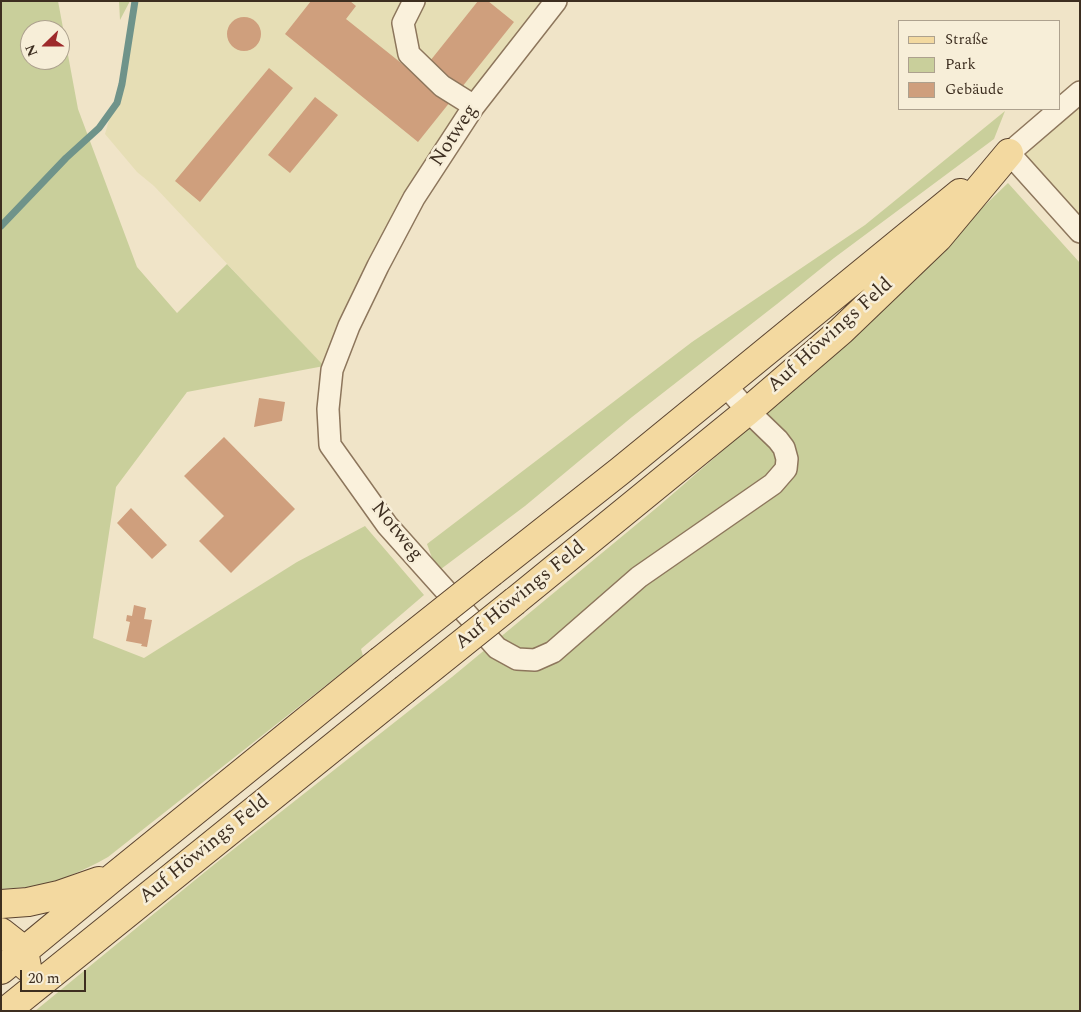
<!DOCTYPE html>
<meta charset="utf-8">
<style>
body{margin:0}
#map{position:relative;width:1081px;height:1012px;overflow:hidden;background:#f0e4c8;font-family:Spectral,serif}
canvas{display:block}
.frame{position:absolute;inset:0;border:2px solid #3d2e20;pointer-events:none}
.legend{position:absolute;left:898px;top:20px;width:162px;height:90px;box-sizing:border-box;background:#f7eed8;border:1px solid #ada18e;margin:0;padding:6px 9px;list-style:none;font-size:15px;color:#3d2e20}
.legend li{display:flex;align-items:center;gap:10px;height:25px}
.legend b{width:25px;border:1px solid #ada18e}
.north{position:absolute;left:20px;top:20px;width:50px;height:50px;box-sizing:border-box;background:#f7eed8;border:1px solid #ada18e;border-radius:50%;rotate:248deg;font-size:14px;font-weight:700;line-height:20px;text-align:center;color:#3d2e20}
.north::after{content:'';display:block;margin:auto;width:18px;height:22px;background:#9e2a2b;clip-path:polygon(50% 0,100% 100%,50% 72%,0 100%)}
.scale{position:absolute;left:20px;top:970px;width:66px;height:22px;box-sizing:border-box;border:2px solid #3d2e20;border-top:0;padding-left:6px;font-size:15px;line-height:18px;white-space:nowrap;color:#3d2e20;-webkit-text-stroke:4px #f7eed8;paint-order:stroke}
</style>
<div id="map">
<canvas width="1081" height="1012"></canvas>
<div class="frame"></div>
<ul class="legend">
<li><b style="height:6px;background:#f3d9a0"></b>Straße</li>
<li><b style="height:14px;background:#c9cf9b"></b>Park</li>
<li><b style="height:14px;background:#cf9f7d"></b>Gebäude</li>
</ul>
<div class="north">N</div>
<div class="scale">20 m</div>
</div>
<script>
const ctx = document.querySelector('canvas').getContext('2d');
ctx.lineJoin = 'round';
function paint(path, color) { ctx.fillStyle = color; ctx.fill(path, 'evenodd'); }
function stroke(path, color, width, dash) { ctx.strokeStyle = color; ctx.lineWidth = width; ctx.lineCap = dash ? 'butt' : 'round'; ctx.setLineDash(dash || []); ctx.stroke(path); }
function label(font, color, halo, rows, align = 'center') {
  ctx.font = font + ' Spectral,serif'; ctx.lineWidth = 5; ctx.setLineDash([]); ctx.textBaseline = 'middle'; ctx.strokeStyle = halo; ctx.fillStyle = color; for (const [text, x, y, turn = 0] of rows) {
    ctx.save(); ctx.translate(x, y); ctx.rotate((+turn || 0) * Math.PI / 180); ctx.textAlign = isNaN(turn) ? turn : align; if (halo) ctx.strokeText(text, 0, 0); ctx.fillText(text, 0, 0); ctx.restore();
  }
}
paint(new Path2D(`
 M132,1H546L492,67L326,369L154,186L137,172L105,134L125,65Z
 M1080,92V232L1009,153Z`), '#e6deb5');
paint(new Path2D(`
 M1,1H58L78,109L137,267L177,313L227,264L324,366L187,392L116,487L93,638L144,658L297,562L365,526L424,595L361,649L363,656L108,857C83,871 57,883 28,887C20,888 10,888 1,889ZM30,30H60V60H30Z
 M119,1H130L120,20Z
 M1005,111L994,139L834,258L777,304L632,417L525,506L437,572L427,544L692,342L865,225Z
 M1008,183L1080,263V1011H35L211,867L452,677L660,505L795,388Z`), '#c9cf9b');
stroke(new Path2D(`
 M1,226L66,158L99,128L117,103L122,84L135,1`), '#6f938a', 7);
paint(new Path2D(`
 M311,1H350L356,6L346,19L450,102L418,142L285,34Z
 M478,1H488L514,22L462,87L430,61Z
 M227 34a17 17 0 1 1 34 0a17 17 0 1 1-34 0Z
 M269,68L293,88L200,202L175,181Z
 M315,97L338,115L290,173L268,155Z
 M259,398L285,402L282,421L254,427Z
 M224,437L295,509L231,573L199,541L224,516L184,476Z
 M131,508L167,545L152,559L117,523Z
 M134,605L146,608L144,619L152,620L147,647L141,646L142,644L126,641L130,622L126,621L127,615L132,616Z`), '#cf9f7d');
const minor = new Path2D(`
 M414,1L403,23L409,54L442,86L474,106
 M556,1L474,106L414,198L378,266L349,326L332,370L328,409L330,445L387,525L497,648L517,659L535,660L553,652L639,577L773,484L786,469L787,459L784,448L778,440L748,411L725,385
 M1080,92L1009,153L1080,232`);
const major = new Path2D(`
 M492,572L620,471L960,193
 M515,601L748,411L841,331L938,238L1009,153
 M1,904L28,902L59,895L99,881
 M1,932L24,950L27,967
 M1,970L116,875L380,661
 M6,1011L404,690`);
stroke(minor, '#8d765c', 24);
stroke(major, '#5b4430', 30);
stroke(minor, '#faf1dc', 21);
stroke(major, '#f3d9a0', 28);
const majorBridge = new Path2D(`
 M380,661L492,572
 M404,690L515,601`);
stroke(majorBridge, '#5b4430', 30, []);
stroke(majorBridge, '#f3d9a0', 28);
label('20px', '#3d2e20', '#f7eed8', [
 ["Notweg",455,136,-57],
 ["Auf Höwings Feld",831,336,-42],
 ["Notweg",396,532,51],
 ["Auf Höwings Feld",521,596,-39],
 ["Auf Höwings Feld",205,850,-39]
]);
</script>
